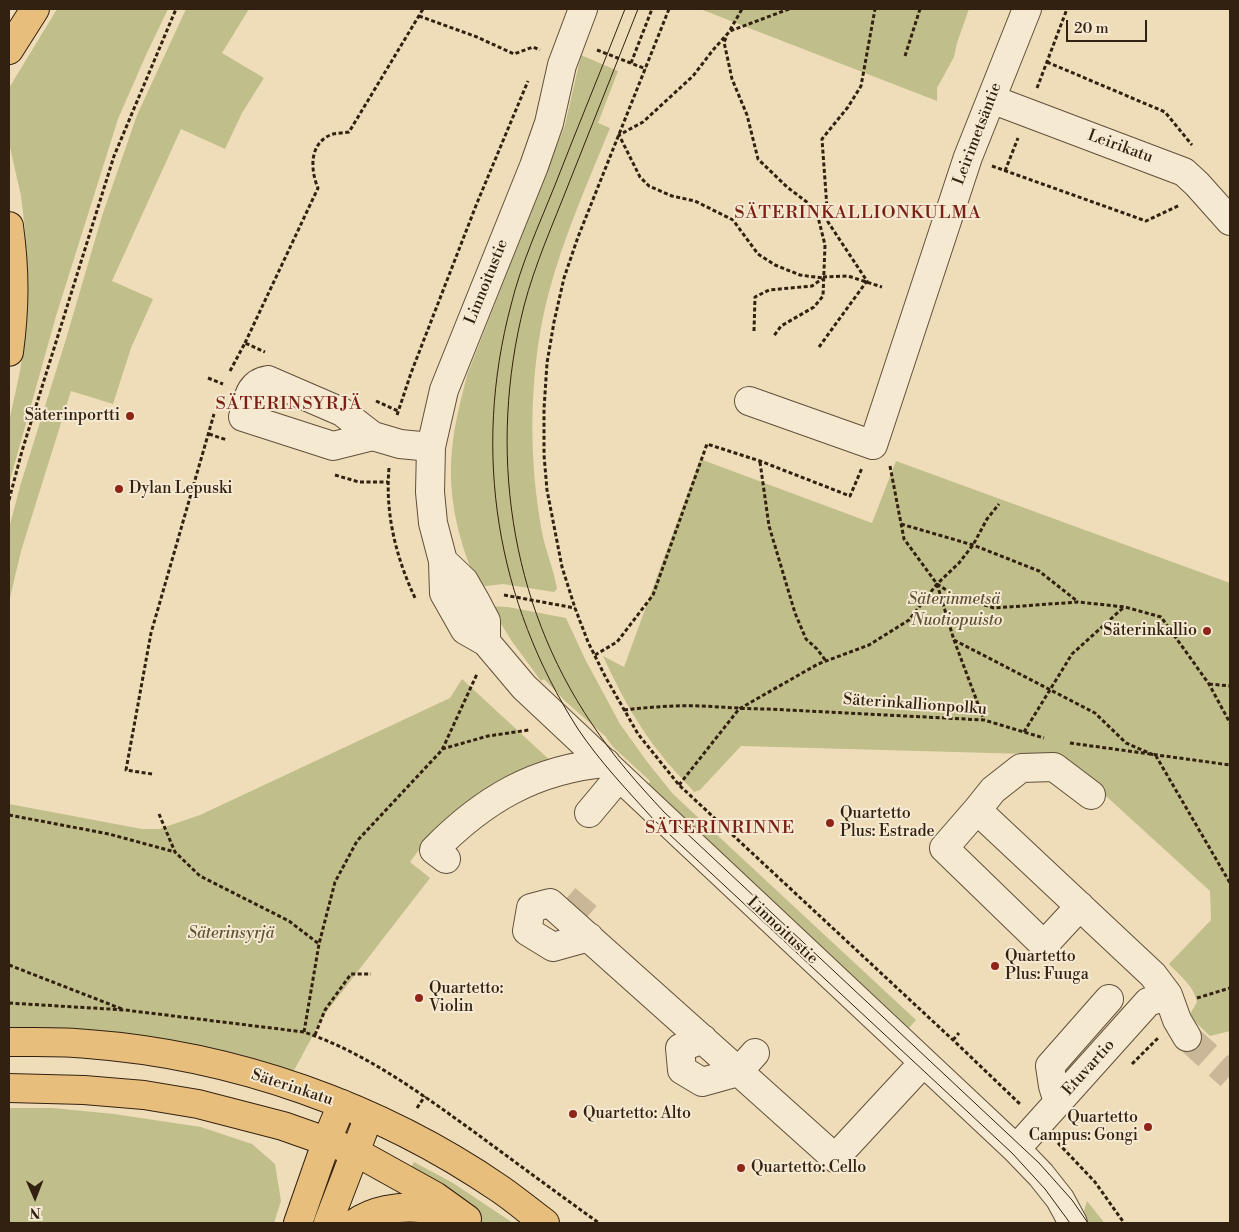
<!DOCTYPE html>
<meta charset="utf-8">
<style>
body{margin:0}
#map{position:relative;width:1239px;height:1232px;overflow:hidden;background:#efddb9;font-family:"Libre Bodoni",serif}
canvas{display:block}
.frame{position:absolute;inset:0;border:10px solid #322110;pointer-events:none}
.north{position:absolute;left:10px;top:1172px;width:50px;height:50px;-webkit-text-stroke:4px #f5e9d2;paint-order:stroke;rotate:179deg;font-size:14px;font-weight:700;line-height:20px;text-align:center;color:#322110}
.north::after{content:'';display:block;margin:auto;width:18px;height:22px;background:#322110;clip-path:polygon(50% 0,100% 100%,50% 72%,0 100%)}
.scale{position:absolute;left:1066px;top:20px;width:81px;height:22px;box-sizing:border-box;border:2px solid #322110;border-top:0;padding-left:6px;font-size:15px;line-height:18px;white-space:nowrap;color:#322110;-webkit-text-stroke:4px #f5e9d2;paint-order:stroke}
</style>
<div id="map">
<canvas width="1239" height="1232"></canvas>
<div class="frame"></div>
<div class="north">N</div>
<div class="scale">20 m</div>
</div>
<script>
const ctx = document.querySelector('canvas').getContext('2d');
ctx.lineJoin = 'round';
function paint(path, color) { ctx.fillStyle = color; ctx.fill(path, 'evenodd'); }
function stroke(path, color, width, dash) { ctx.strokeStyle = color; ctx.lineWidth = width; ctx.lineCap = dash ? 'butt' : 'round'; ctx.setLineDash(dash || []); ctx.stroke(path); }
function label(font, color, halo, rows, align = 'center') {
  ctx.font = font + ' "Libre Bodoni",serif'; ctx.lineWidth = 4; ctx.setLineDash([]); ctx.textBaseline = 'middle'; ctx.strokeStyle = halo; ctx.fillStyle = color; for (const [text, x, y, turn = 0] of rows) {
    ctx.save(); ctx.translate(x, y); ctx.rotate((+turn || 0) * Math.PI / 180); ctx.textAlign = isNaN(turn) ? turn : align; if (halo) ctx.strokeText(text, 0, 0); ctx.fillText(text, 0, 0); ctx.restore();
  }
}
paint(new Path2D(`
 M57,9H168L146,55L118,119L56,316L9,484V422L20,371L26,328L28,280L25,229L21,196L9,143V88Z
 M186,9H249L222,53L264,78L242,113L225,149L181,129L112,281L153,299L131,348L113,404L71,391L21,551L9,602V528L21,483L66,339L102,216L137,115Z
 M700,9H969L957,43L954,57L937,88V101Z
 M581,55L618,71L598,123L610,128C588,182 564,236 549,292C532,355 529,428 536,492C538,507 540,523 543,537C547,554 554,571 557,589L554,592L503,584L479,587C459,545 447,496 452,450C454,425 461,400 467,375L565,125Z
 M700,459L872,523L896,461L1230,583V1031L1210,1036L1189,1016L1197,1002C1194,986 1180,976 1169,964L1211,920L1210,891L1061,755L741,746L700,790L694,792C684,780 672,769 663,757C638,727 619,691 603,656L624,667Z
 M490,606L508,607L566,618L585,659L620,724L648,763L673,794L916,1020L909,1028L648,785L650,781L613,747L605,736L566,702L544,679L541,681L511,640Z
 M462,679L554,764L427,839L410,862L430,878L324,1015L291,1076L9,1032V804L142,829H159L200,815L450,698Z
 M9,1108H53L114,1114L201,1127L252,1144L275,1164L281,1201L274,1223H9Z
 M414,1162L453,1183L513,1223H482L451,1201L407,1174Z
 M1087,1201L1103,1221L1104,1223H1088L1084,1211Z`), '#c0bf8b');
stroke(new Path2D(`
 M574,911L586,897
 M1187,1037L1230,1076`), '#c9b797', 28, [28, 14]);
const minor = new Path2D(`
 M583,9L562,65L549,123L534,166L444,390L431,447L430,492L433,523L443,561L444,593L465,630L486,642L524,687L1016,1149L1041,1175L1060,1199L1073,1223
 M991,99L1184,172L1197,184L1230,221
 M749,401L873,445L968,157L1027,9
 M373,436L333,446L243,417C248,401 248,383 268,380L342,412L373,436L400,444L431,447
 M443,561L464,581L476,602L486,621V642
 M1091,795L1054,767L1021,768L993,790L977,810L1153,975L1168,995L1177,1020L1187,1037
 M977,810L944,848L1044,945L1080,906
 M589,813L619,777
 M446,859L434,850C483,800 535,769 606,763
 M589,937L553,947L527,931L531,908L550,903C646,988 740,1073 835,1158L923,1063
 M703,1039L680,1048L682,1070L702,1082L738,1072L755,1053
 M1058,1102L1053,1086L1050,1066L1109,999
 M1016,1149L1148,1002L1168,995`);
const major = new Path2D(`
 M9,1042C35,1042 62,1041 88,1044C234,1055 379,1106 500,1189C516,1200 530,1212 545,1223
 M9,1088L84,1090L144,1095L198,1104L283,1126L354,1151L435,1196L467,1219`);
const highway = new Path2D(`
 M9,50L35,9
 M9,226C15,271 15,307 9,352
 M298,1223L327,1140L342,1104
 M328,1223L369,1116
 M355,1223C373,1210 398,1206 421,1208C436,1210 452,1218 465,1223`);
stroke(minor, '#61503a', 30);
stroke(major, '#322110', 30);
stroke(highway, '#322110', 30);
stroke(new Path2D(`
 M669,9L578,237L564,278L554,322L547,363L544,409V455L547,490L562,567L575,608L588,642L606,678L638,734L679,785L953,1040L1020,1104
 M789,9L730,31L713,50L693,76L643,122L619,135L640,177L649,186L672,196L695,201L733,220L758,254L775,265L800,275L823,278
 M419,16L477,37L514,54L533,47L540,50
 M730,30L742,9
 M726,38L724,42L732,79L747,115L758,159L787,187L816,209L825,245L823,296L814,307L781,326L773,337
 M597,50L646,69
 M905,56L920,9
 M1047,62L1165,112L1192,145
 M631,63L652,9
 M1037,88L1067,9
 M992,166L1146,221L1180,205
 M1005,171L1018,138
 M823,277L848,276L882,287
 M754,331L755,297L769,290L812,286L822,279
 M245,343L318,188C310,169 309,142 333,134C338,133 344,133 349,132L423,9
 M819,347L867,281L828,222L822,139L848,107L861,86L875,9
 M230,371L245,343L265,352
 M208,378L223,384
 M376,401L398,411
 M397,415L411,373L477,203L528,81
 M209,434L227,440
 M760,462L769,526L795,613L806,639L817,649L826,661
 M890,466L904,539L937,584L954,640L984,720
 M389,468C385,514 396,558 416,600
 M335,475L359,482H388
 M9,500L22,451L114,156L176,9
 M901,524L973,545L1039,571L1077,601
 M937,584L955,596L994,608L1078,602L1125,607L1161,617L1209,684L1230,723
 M504,595L575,608
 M954,640L1095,713L1126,743L1156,756L1230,883
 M595,655L617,642L653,595L707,444L760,461L850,496L862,468
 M1209,684L1230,686
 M624,710C650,707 676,705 702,706C724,707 746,709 768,709L984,720L1044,738
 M1024,732L1072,654L1124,607
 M1070,743L1230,765
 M442,749L488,736L529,730
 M152,774L126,770L151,633L214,414
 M679,785L739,709L818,664L869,645L909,620L937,584L959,563L973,545L987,519L999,504
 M159,814L175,852L200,876L289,921L319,944
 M9,815L109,834L175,852
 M9,965L122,1009
 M1197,998L1230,988
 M9,1003L125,1010L304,1032C366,1053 420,1093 473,1131C515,1162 557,1193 599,1223
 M304,1032L319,944L335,882L357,841L442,750L477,674
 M315,1035L325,1010L351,974H371
 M953,1040L959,1033
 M1132,1064L1158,1038
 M417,1108L425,1096
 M1058,1143L1095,1182L1124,1223`), '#322110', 3, [4, 2.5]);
stroke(minor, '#f5e9d2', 28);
stroke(major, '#e8be7c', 28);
stroke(highway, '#e8be7c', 28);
stroke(new Path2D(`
 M625,9C602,68 578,126 555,185C539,225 521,264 511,305C472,452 496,601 578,729C600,762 628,791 654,820L1012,1153L1045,1189L1070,1223
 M638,9C615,67 592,125 569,183C553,224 535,264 524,306C488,448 509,602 592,724C613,756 638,784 664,812L1039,1163L1072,1200L1088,1223`), '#322110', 1);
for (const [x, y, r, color] of [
 [130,416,5,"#8f2418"],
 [119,489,5,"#8f2418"],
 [1207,631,5,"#8f2418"],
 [830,823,5,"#8f2418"],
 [995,966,5,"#8f2418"],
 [419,998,5,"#8f2418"],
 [573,1114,5,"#8f2418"],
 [1148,1127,5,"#8f2418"],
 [741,1168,5,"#8f2418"]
]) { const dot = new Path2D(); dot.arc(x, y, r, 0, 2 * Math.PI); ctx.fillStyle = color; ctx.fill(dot); stroke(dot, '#f5e9d2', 2); }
label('16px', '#322110', '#f5e9d2', [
 ["Leirimetsäntie",978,134,-69],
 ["Leirikatu",1120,147,20],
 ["Linnoitustie",487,282,-68],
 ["Säterinkallionpolku",915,705,4],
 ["Linnoitustie",782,931,43],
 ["Etuvartio",1089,1068,-48],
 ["Säterinkatu",292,1088,18]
]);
label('16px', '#322110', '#f5e9d2', [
 ["Säterinportti",120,416,"right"],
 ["Dylan Lepuski",129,489],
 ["Säterinkallio",1197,631,"right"],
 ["Quartetto",840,814],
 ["Plus: Estrade",840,832],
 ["Quartetto",1005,957],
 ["Plus: Fuuga",1005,975],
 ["Quartetto:",429,989],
 ["Violin",429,1007],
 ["Quartetto: Alto",583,1114],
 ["Quartetto",1138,1118,"right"],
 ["Campus: Gongi",1138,1136,"right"],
 ["Quartetto: Cello",751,1168]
], 'left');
label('italic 16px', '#5d5035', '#f5e9d2', [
 ["Säterinmetsä",954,600],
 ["Nuotiopuisto",957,621],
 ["Säterinsyrjä",231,934]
]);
ctx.letterSpacing = '1px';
label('18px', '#7a1f14', '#f5e9d2', [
 ["SÄTERINKALLIONKULMA",858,214],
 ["SÄTERINSYRJÄ",289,405],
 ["SÄTERINRINNE",720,829]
]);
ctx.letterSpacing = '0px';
</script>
